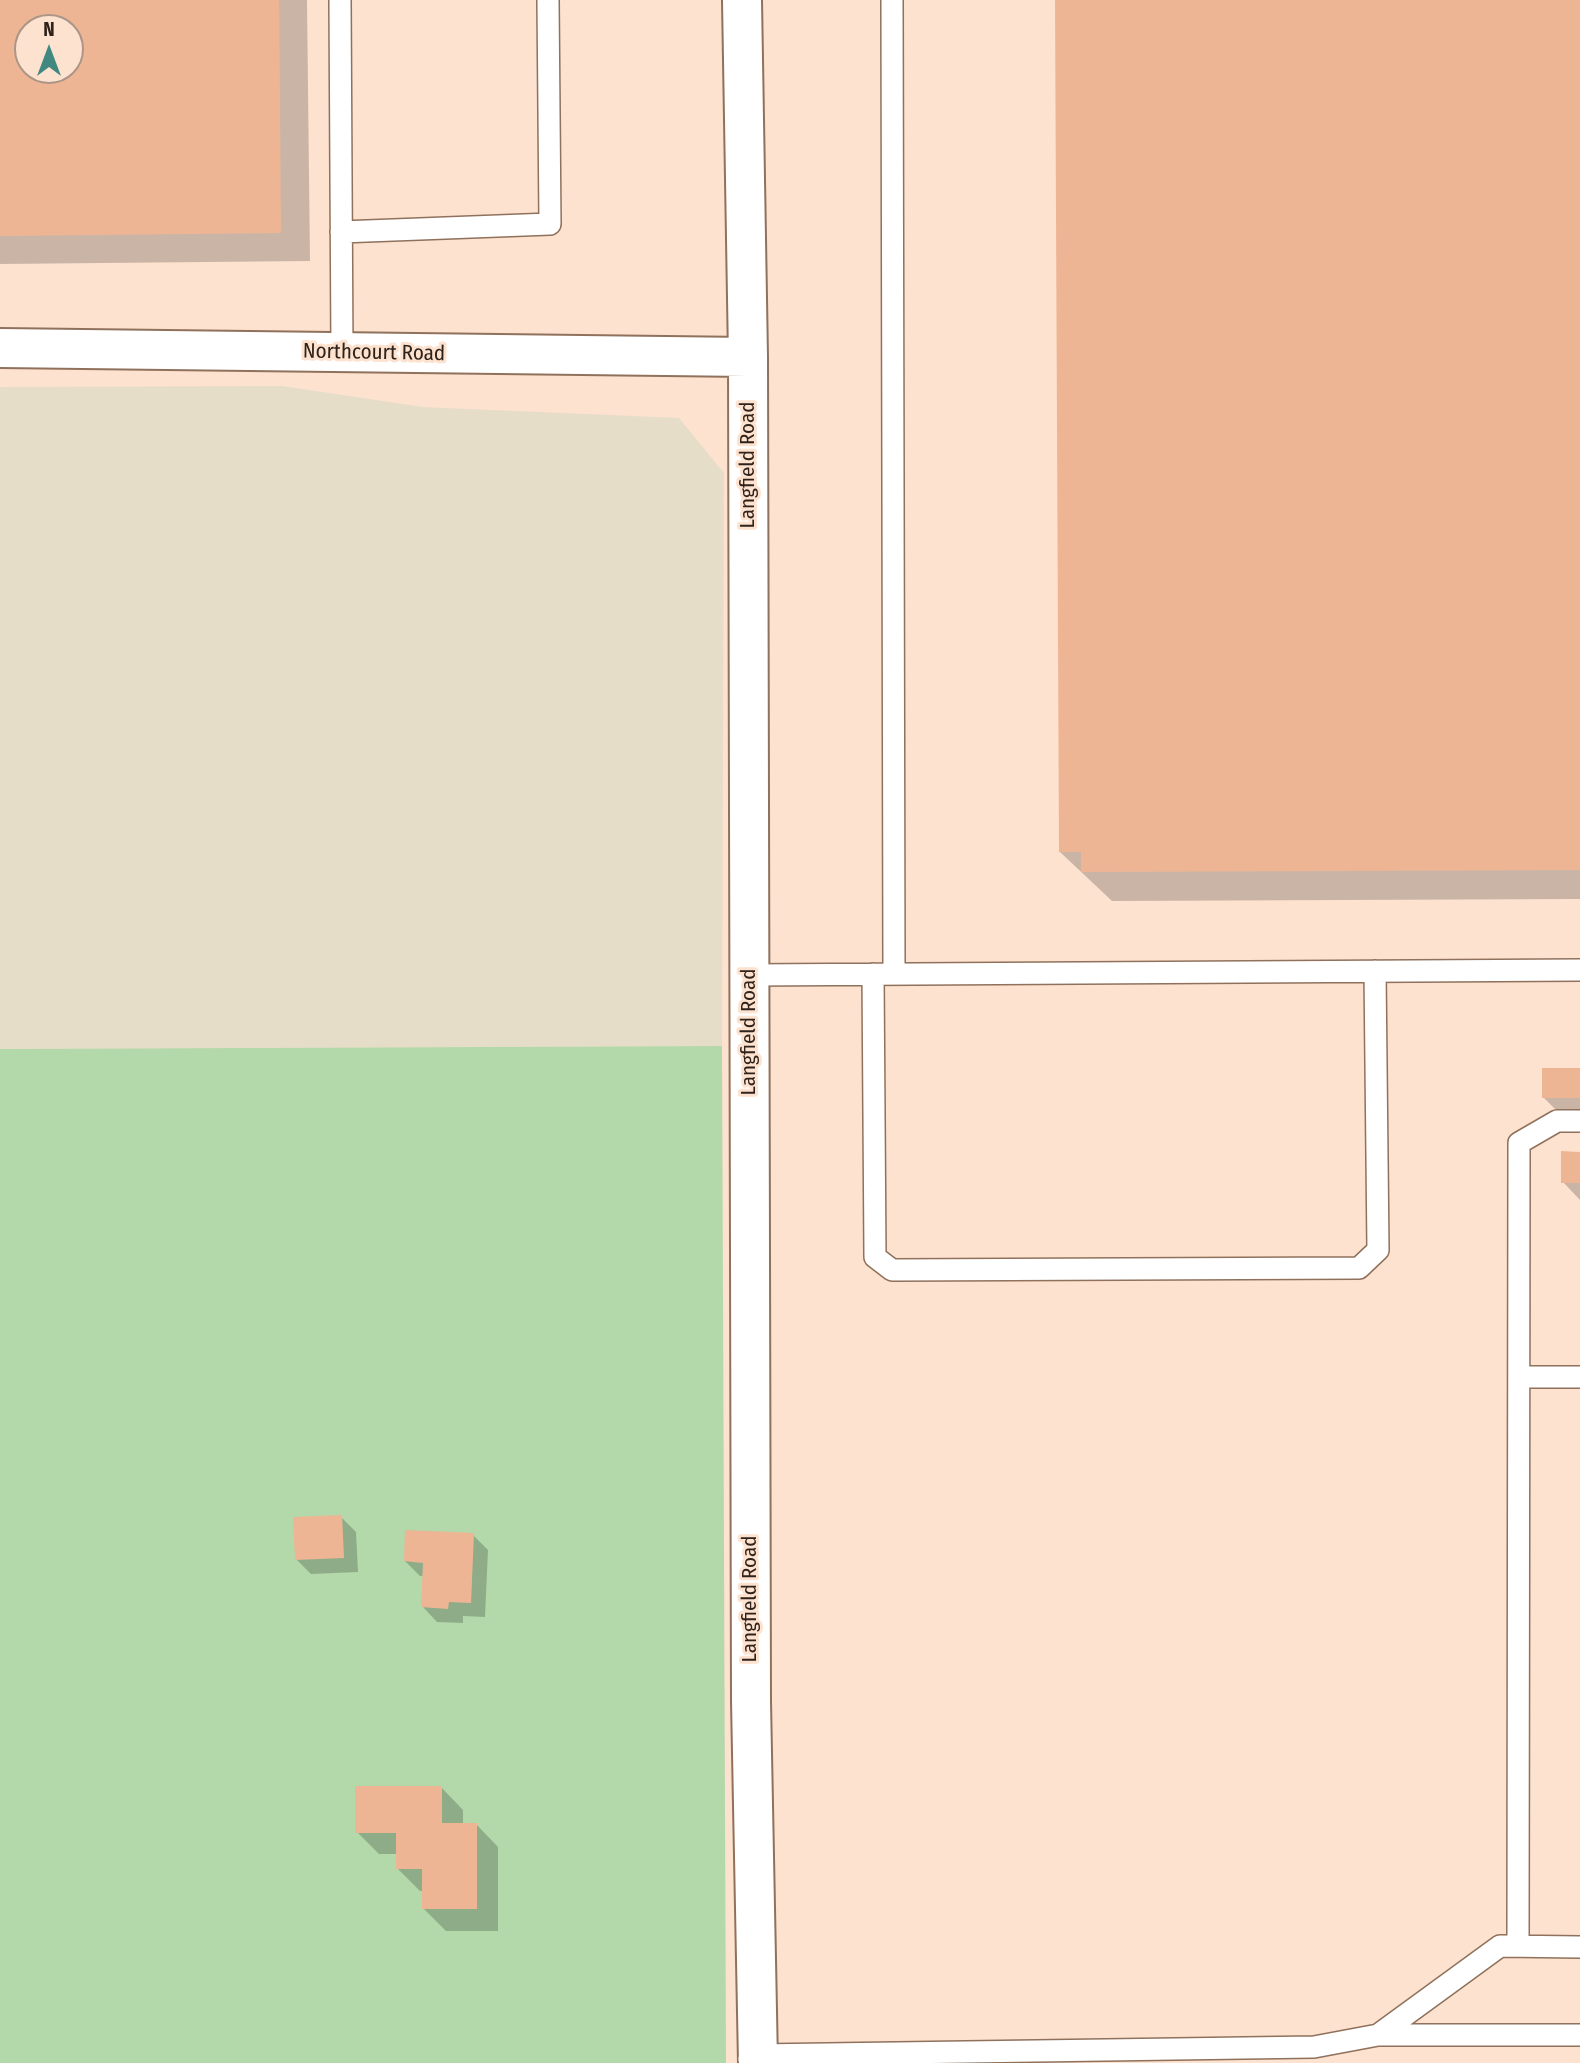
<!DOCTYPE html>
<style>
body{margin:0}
#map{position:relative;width:1580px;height:2063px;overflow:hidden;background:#fde2cf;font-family:"Fira Sans Condensed",sans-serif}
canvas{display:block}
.north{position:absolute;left:14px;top:14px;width:70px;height:70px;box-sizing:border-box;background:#fde2cf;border:2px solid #aa9587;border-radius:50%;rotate:0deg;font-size:19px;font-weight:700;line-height:28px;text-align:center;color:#2e221a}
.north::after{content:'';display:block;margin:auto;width:24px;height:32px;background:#418881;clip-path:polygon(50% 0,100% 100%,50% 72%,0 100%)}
</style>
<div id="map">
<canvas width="1580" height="2063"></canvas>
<div class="north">N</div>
</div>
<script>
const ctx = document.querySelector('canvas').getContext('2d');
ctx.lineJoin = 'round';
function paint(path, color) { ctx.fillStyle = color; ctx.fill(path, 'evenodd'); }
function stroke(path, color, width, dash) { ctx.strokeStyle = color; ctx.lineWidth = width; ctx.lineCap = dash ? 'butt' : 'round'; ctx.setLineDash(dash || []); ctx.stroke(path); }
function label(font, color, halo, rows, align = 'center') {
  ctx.font = font + ' "Fira Sans Condensed",sans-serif'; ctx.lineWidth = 6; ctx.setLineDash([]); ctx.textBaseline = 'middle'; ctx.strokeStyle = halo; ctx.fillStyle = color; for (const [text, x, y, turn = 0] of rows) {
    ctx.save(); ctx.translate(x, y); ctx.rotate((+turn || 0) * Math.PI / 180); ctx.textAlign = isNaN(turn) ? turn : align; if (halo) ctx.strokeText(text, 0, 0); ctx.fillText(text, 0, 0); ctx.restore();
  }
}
paint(new Path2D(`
 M282,386L423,407L679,418L724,473L722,1046L0,1049V387Z`), '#e6ddc8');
paint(new Path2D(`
 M722,1046L726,2063H0V1049Z`), '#b3d8aa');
paint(new Path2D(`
 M0,0H307L310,261L0,264ZM28,28H70V70H28Z
 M1057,0H1580V899L1112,901L1060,852Z
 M1580,1069V1119L1566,1120L1543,1097Z
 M1580,1153V1200L1563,1182Z
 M341,1517L356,1532L358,1572L311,1574L296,1559Z
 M473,1535L488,1550L485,1617L463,1616V1623L437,1622L423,1607L424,1576H420L405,1561Z
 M441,1787L463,1810V1825L476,1824L498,1847V1931H446L424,1909V1891H420L398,1869V1854H379L357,1832Z`), '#0003');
paint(new Path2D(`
 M0,0H279L281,233L0,236ZM28,28H70V70H28Z
 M1055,0H1580V870L1081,872V852H1059Z
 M1542,1068H1580V1098H1542Z
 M1561,1151L1580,1152V1183H1561Z
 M342,1515L344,1558L295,1560L293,1517Z
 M405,1530L474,1533L471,1603L449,1602L448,1609L421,1607L423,1563L404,1561Z
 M355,1786H442V1823H477V1909H422V1869H396V1833H355Z`), '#eeb595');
const lane = new Path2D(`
 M340,0L342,352
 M892,0L894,974
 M341,232L550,224L548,0
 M873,974L875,1257L892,1270L1359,1268L1378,1250L1375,971
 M749,975L1580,970
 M1519,1377H1580
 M1518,1946L1519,1143L1557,1121H1580
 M1378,2035H1580
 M749,2059L757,2055L1314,2047L1378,2035L1500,1946L1580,1947`);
const secondary = new Path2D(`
 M742,0L748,357L751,1701L758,2063
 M0,348L748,357`);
stroke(lane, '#8f715c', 24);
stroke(secondary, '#8f715c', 42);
stroke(lane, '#fff', 21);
stroke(secondary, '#fff', 38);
label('21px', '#2e221a', '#fde2cf', [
 ["Northcourt Road",374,353,1],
 ["Langfield Road",748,465,-90],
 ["Langfield Road",749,1032,-90],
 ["Langfield Road",750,1599,-90]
]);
</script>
